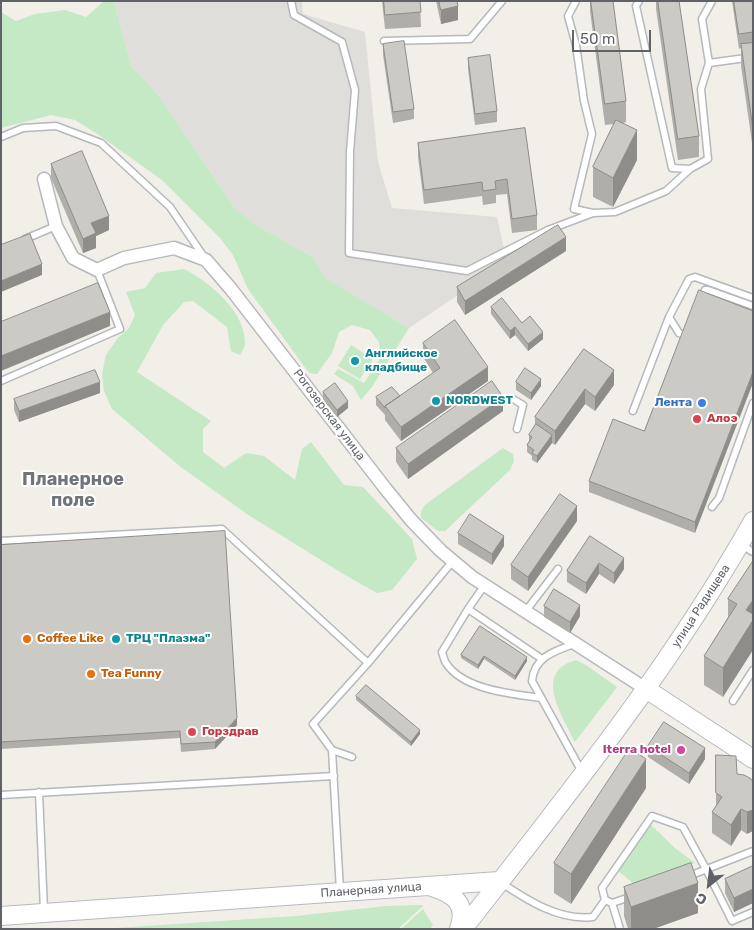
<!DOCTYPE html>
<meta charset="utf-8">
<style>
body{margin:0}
#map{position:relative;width:754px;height:930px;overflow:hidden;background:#f1efe8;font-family:Rubik,sans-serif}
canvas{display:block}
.frame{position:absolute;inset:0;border:2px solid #5f6368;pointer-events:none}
.north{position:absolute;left:684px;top:860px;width:50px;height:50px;-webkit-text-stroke:4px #fff;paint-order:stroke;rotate:209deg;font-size:14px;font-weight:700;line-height:20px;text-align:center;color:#5f6368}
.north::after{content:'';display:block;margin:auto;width:18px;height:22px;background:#5f6368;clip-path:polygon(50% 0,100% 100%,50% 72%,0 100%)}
.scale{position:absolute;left:572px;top:30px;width:79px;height:22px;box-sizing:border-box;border:2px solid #5f6368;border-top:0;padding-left:6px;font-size:15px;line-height:18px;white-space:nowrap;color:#5f6368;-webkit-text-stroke:4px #fff;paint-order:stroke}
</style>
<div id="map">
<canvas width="754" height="930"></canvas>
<div class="frame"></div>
<div class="north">С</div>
<div class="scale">50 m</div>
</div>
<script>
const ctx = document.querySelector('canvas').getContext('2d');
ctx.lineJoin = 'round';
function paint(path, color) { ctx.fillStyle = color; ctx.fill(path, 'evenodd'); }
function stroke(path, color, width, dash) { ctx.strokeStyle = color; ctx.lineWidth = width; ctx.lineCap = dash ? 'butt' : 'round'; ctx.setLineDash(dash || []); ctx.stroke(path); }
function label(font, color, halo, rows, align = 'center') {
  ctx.font = font + ' Rubik,sans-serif'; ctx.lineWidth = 4; ctx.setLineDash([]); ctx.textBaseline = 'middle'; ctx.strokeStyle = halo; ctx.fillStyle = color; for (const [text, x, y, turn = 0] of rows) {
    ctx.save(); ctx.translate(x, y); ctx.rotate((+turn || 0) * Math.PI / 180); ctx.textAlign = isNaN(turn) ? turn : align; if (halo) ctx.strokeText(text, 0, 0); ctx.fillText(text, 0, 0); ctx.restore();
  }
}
paint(new Path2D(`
 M114,1H302L303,14L365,32L378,162L392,208L497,217L507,262L409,328L324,278L314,258L253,223L235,208L156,92L131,66Z`), '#e0deda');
paint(new Path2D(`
 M104,1H114L131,66L156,92L235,208L253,223L314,258L325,278L409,328L372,387L361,400L353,386L334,374L338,369L364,383L381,357L379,342L370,330L352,325L339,332L332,353L317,374L309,373L248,289L233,255L220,238L162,180L96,133L75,120L51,115L1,128V12L16,21L35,14L65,10L86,17Z
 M184,269C209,281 247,313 245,345C244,348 242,352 240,355L231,351L227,327L193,301L184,302L163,325L137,372L211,421L203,429V452L224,468L246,453L264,456L295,480L302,449L311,442L344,485L363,487L412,539L417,559L392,590L377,593L345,575L250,516L182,468L112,409L104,391L102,374L106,355L117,339L129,328L135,315L126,292L145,288L156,273Z
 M351,345L373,359L360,379L338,366Z
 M503,448L513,454L514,461L510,470L445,531H438L421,518V511L425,505Z
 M576,660L586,665L617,687L575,742C563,716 532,672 576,660Z
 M650,824L676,849L695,863L634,884L617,870Z
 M424,905L398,929H100L296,916L386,906Z
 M423,909L433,925L430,929H401Z`), '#c5e8c5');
const lane = new Path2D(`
 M291,1L294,15L342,42L355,90L350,152L349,253L467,271L548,230L593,213
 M576,1L568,16L576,45L584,101L592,134L574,209L593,213L615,212L666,191L690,169L708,159L701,89L709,63L702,19L712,1
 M639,1L636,6L672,168L690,169
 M384,41L470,39L502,1
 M709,63L753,57
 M1,137L23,128L56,126L101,143L170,207L204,257
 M25,239L56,226
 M707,298L703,294L705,290H708L753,306
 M685,336L679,333L669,317L689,279L695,277L753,298
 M1,381L120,329L97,270
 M513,399L523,405L517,429
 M633,411L669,317
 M712,507L719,498L753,403
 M1,541L222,529L368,663
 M741,545L753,552
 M468,609L484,586
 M525,612L558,569
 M574,644C555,651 534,657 532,681L582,772
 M541,698C513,694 463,690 446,663C444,660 443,655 442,652L468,609L542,659
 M733,701L753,670
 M332,750L352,757
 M39,792L44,911
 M1,795L334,776
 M689,876L753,851
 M500,882C527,900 559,921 593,917L605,900
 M340,891L332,750L313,724L368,663L452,562
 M630,897L612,903L605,900L602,888L652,816L683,827L706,869L732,921L753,912
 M612,903L620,929`);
const street = new Path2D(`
 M44,179L56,226L73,258L97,270L124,258L174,248L206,260L231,289L385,488L411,520L441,551L472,577L646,689`);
const secondary = new Path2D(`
 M646,689L753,759
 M432,887C454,894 468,904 459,929
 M1,916L499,881
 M463,929C566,797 671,667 753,521`);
stroke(lane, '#b5b8bc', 9);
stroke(street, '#b5b8bc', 15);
stroke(secondary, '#b6babf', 20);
stroke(lane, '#fff', 6);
stroke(street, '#fff', 12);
stroke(secondary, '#fff', 18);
paint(new Path2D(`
 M382,1H420L421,27L385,29Z
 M436,1H457L458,20L441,24Z
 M590,1H613L626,101V122L623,123L637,160L613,207L593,197V167L614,124L605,125L590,11Z
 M656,1H679L699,136V157L678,160L656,9Z
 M732,1H753V150L741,66V48L739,49Z
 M383,44L414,109V119L393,123L383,55Z
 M468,58L497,111V122L475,125L468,69Z
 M525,128L537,215V230L512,233L507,194L496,195V203L483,205L482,196L424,204L418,157V143Z
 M51,164L109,230L96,236V248L83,253L51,178Z
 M566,251L465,315L457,302V287Z
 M491,307L522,323L543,339L528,351L515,335L510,339L491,314Z
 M753,311L695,533L589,492V481L644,431Z
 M423,343L488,381L401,441L385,420V415L376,405V397L400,396L433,373L423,357Z
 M584,349L614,385L595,411L585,404L555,445L552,443L537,463L532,460V456L527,452V445L529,442V435L535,425V417Z
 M516,382L541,386L531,400L516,390Z
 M323,392L348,408L337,417L323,400Z
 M100,393L19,422L14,410V399Z
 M503,411L408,479L396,462V448Z
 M577,521L528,591L511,579V565Z
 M458,533L504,546L492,565L458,544Z
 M590,536L624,569L614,584L599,574L586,594L567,582V571Z
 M1,545L237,725L215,749L181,752L180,738L1,749Z
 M753,561L723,697L704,685V656L728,617V599Z
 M544,606L580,616L570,633L544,617Z
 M480,626L527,661L515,680L484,659L478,669L461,658V655Z
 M356,696L420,734L411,746L356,700Z
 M648,746L705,759L689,784L648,757Z
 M716,755L737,774L753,782L747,834L741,830L731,846L712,833V812L716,806Z
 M646,788L571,904L554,893V863Z
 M753,866V903L734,912L725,893V879Z
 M624,887L698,913L653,929H628L624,916Z`), '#afaea9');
paint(new Path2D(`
 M458,6V20L441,24V10Z
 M637,130V160L613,207V178Z
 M109,216V230L96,236V248L83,253V239L91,223Z
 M566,237V251L465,315V301Z
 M42,264V275L1,292V281Z
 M110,312V326L1,371V356Z
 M515,327V335L510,339V331Z
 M543,332V339L528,351V344Z
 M488,367V381L401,441V427Z
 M614,370V385L595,411V397Z
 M753,372V383L695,533V522Z
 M541,379V386L531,400V393Z
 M100,382V393L19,422V411Z
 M585,389V404L555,445V431Z
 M503,397V411L408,479V464Z
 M348,401V408L337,417V410Z
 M552,435V443L537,463V456Z
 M577,506V521L528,591V577Z
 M504,536V546L492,565V554Z
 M624,558V569L614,584V573Z
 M599,563V574L586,594V583Z
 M753,600V650L723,697V668L746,610Z
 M580,605V616L570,633V622Z
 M484,656V659L478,669V665Z
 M527,657V661L515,680V676Z
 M237,718V725L215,749V742Z
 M420,730V734L411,746V742Z
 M705,748V759L689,784V773Z
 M646,759V788L571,904V874Z
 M741,809V830L731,846V825Z
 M753,810V831L747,834V812Z
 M698,883V913L653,929H631V907Z
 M753,889V903L734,912V898Z`), '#8f8d8a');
const building = new Path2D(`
 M384,1H420L421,12L385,15Z
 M439,1H457L458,6L441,10Z
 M591,1H613L626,101L605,104Z
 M658,1H679L699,136L678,139Z
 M734,1H753V32L739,34Z
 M404,41L414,109L393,112L383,44Z
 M753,43V129L741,44Z
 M490,55L497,111L475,114L468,58Z
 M616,120L637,130L613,178L593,167Z
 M525,128L537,215L512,219L507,179L495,181L496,189L483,191L482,182L424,190L418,143Z
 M82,151L109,216L91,223L96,233L83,239L51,164Z
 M558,225L566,237L465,301L457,287Z
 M30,234L42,264L1,281V245Z
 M98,283L110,312L1,356V322Z
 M699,290L753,311V372L695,522L589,481L613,419L644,431Z
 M502,298L522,323L530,316L543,332L528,344L515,327L510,331L491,307Z
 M455,320L488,367L401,427L385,406L440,368L423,343Z
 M584,349L614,370L595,397L585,389L555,431L535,417Z
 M525,368L541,379L531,393L516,382Z
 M95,370L100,382L19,411L14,399Z
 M492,381L503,397L408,464L396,448Z
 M335,383L348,401L337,410L323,392Z
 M392,387L400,396L385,406V408L376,397Z
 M536,424L552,435L537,456L532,453L534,450L527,445L532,437L529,435Z
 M560,494L577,506L528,577L511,565Z
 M470,514L504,536L492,554L458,533Z
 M225,531L237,718L215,742L181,744L180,731L1,742V545Z
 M590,536L624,558L614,573L599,563L586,583L567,571Z
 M753,561V600L746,610L753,614V620L723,668L704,656L737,604L728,599Z
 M554,589L580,605L570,622L544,606Z
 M480,626L527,657L515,676L484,656L478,665L461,655Z
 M366,685L420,730L411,742L356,696Z
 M664,722L705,748L689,773L648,746Z
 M630,748L646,759L571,874L554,863Z
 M716,755L736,756L737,774L744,775L750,778L753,782V810L747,812L741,809L731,825L712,812L722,797L716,793Z
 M691,863L698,883L631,907L624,887Z
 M753,866V889L734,898L725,879Z`);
paint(building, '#cccac5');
stroke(building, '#8f8d8a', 1);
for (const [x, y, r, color] of [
 [355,361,5,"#0f9aa8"],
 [436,401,5,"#0f9aa8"],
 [702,403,5,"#3f7fe0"],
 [697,419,5,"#e0444e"],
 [27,639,5,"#e8710a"],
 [116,639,5,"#0f9aa8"],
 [91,674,5,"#e8710a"],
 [192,732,5,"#e0444e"],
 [681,750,5,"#d1479c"]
]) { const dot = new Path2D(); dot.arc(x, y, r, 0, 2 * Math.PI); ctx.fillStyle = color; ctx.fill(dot); stroke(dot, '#fff', 2); }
label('bold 12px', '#0d838f', '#fff', [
 ["Английское",365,354],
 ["кладбище",365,368],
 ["NORDWEST",446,401],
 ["ТРЦ \"Плазма\"",126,639]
], 'left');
label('bold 12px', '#366cbe', '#fff', [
 ["Лента",692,403]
], 'right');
label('12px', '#5f6368', '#fff', [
 ["Рогозерская улица",329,415,53],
 ["улица Радищева",701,606,-57],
 ["Планерная улица",371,890,-4]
]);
label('bold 12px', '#be3a42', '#fff', [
 ["Алоэ",707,419],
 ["Горздрав",202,732]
], 'left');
label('bold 12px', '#c56008', '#fff', [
 ["Coffee Like",37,639],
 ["Tea Funny",101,674]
], 'left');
label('bold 12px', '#b23c85', '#fff', [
 ["Iterra hotel",671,750]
], 'right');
label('bold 18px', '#70757a', '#fff', [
 ["Планерное",73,480],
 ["поле",73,501]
]);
</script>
